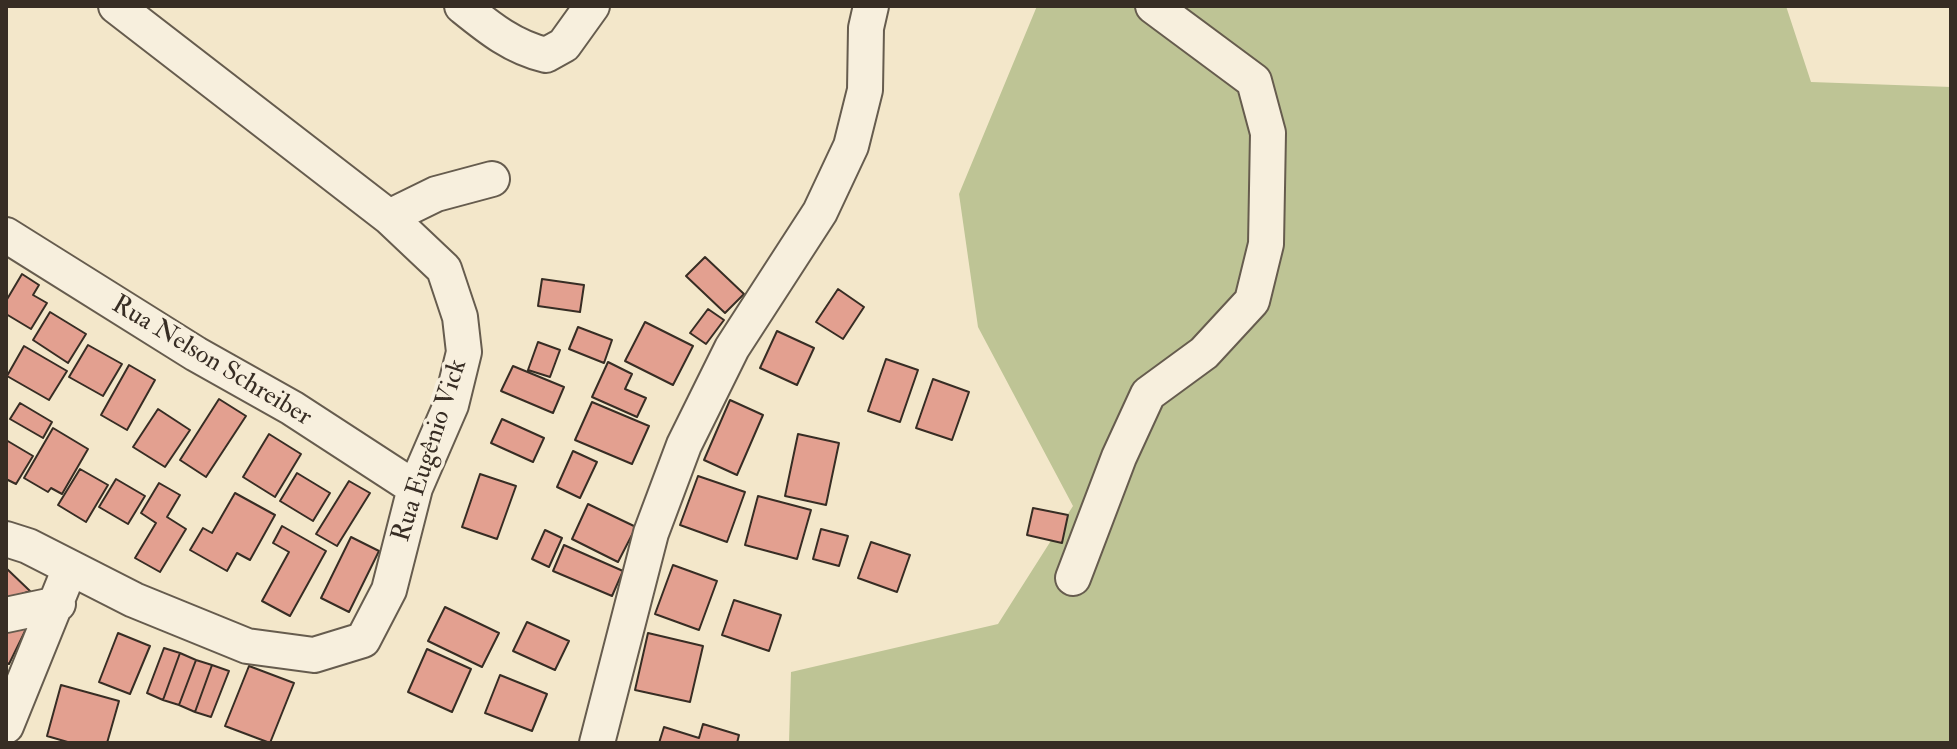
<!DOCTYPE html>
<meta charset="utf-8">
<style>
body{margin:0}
#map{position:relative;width:1957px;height:749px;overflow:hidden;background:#f3e7ca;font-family:"IM FELL Double Pica",serif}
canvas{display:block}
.frame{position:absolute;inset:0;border:8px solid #372d24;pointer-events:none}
</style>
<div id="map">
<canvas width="1957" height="749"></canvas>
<div class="frame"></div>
</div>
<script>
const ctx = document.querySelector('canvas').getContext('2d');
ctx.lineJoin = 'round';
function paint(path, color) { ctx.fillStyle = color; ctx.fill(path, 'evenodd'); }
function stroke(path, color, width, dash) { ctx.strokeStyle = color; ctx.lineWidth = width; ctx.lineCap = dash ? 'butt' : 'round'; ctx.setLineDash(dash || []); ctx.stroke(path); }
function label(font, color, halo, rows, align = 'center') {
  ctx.font = font + ' "IM FELL Double Pica",serif'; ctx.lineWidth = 7; ctx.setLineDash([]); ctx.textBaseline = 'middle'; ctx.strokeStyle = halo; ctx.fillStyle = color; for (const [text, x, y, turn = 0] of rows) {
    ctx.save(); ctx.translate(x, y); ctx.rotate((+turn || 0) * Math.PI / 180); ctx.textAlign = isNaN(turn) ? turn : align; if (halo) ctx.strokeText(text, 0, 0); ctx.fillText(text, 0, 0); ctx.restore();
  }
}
paint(new Path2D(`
 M1037,6H1786L1811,82L1951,87V743H789L791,672L998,624L1073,506L978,327L959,194Z`), '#bec495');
const building = new Path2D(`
 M705,257L744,294L725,313L686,276Z
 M22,274L39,285L33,295L47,303L31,329L6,314V301Z
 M542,279L584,285L580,312L538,306Z
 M838,289L864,307L843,339L816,322Z
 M708,309L724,320L706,344L690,333Z
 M50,312L86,334L68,363L33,340Z
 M645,322L693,346L673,385L625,361Z
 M578,327L612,340L604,363L569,349Z
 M777,331L814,348L797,385L760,368Z
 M538,342L560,350L550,377L528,370Z
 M88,345L122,364L103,396L69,377Z
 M24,346L67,371L49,400L7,376Z
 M886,359L918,370L900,422L868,411Z
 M608,362L632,374L625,389L646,398L637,417L592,397Z
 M129,365L155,380L127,430L101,415Z
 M513,366L564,387L553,413L501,391Z
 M933,379L969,392L952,440L916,428Z
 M219,399L246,416L206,477L180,460Z
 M730,400L763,415L737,475L704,460Z
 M592,402L649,426L632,464L575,440Z
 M20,403L52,422L43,438L10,419Z
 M158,409L190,430L165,467L133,447Z
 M502,419L544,438L533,462L491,443Z
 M53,428L88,449L62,494L51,488L48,492L24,478Z
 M269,434L301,454L275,497L243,477Z
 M798,434L839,443L826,505L785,496Z
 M6,440L33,456L16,484L6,479Z
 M573,451L597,462L580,498L557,487Z
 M80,469L108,485L86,522L58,505Z
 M297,473L330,493L313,521L280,501Z
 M480,474L516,486L497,539L462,527Z
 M698,476L745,492L727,542L680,525Z
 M116,479L145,496L128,524L99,507Z
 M349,481L370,493L337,546L316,534Z
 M159,483L180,495L167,517L186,529L160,572L135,558L156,523L141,513Z
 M235,493L275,515L250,560L237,553L227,571L190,550L203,528L212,533Z
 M758,496L811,510L797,559L745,545Z
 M588,504L636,527L618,562L572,539Z
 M1033,508L1068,515L1062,543L1027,535Z
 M282,526L326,551L290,616L262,601L289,552L273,543Z
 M821,529L848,536L839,566L813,559Z
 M545,530L562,538L549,567L532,559Z
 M351,537L379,551L349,612L321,598Z
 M871,542L910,555L897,592L858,578Z
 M564,545L623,571L612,596L553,571Z
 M673,565L717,581L699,630L655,614Z
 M6,568L30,591L6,600Z
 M734,600L781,615L769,651L722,635Z
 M445,607L499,633L482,667L428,641Z
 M30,621L9,664L6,663V625Z
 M527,622L569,641L555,670L513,651Z
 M118,633L150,646L130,694L99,682Z
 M648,633L703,646L690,702L635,690Z
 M164,648L180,653L163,700L147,693Z
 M427,649L471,669L452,712L408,692Z
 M180,653L196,660L179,705L163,700Z
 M196,660L212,665L195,712L179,705Z
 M212,665L229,671L211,717L195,712Z
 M249,666L294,683L270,743L225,726Z
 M500,675L547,694L532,731L485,713Z
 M61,685L119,701L107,743H71L47,736Z
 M703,724L739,735L737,743H659L664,727L699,738Z`);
paint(building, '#e3a090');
stroke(building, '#372d24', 2);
const minor = new Path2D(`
 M462,6C488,27 512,47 546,55L564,45L592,6
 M389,217L436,194L492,179
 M6,235L196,354L292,408L415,488
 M6,539L28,546L134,600L247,646L314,655L363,640L389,590L415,488L451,405L464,352L460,317L444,269L389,217L116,6
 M1073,578L1119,457L1148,394L1204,353L1252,301L1266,244L1268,133L1254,81L1153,6
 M6,615L58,604
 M6,726L70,568
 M597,743L651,533L684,445L732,348L820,212L851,146L865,90L866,28L871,6`);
stroke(minor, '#665c4e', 38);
stroke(minor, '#f7efdd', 34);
label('26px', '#372d24', '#f7efdd', [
 ["Rua Nelson Schreiber",211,362,31],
 ["Rua Eugênio Vick",431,451,-72]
]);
</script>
